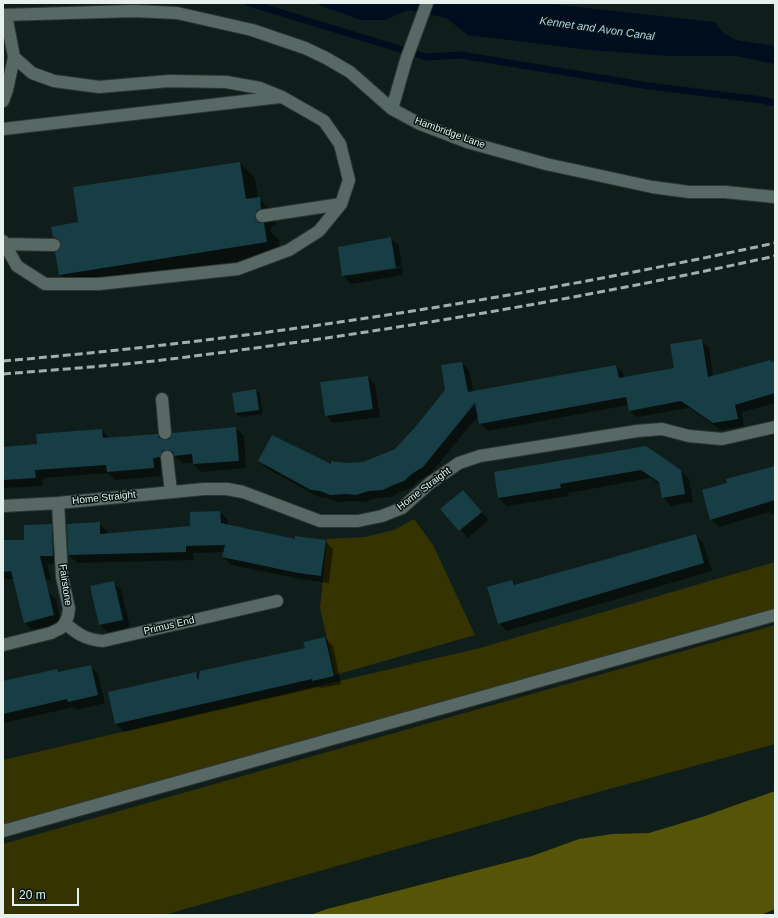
<!DOCTYPE html>
<style>
body{margin:0}
#map{position:relative;width:778px;height:918px;overflow:hidden;background:#101e1b;font-family:Helvetica,sans-serif}
canvas{display:block}
.frame{position:absolute;inset:0;border:4px solid #e6f0ed;pointer-events:none}
.scale{position:absolute;left:12px;top:888px;width:67px;height:18px;box-sizing:border-box;border:2px solid #e6f0ed;border-top:0;padding-left:5px;font-size:12px;line-height:14px;white-space:nowrap;color:#e6f0ed;-webkit-text-stroke:3px #071512;paint-order:stroke}
</style>
<div id="map">
<canvas width="778" height="918"></canvas>
<div class="frame"></div>
<div class="scale">20 m</div>
</div>
<script>
const ctx = document.querySelector('canvas').getContext('2d');
ctx.lineJoin = 'round';
function paint(path, color) { ctx.fillStyle = color; ctx.fill(path, 'evenodd'); }
function stroke(path, color, width, dash) { ctx.strokeStyle = color; ctx.lineWidth = width; ctx.lineCap = dash ? 'butt' : 'round'; ctx.setLineDash(dash || []); ctx.stroke(path); }
function label(font, color, halo, rows, align = 'center') {
  ctx.font = font + ' Helvetica,sans-serif'; ctx.lineWidth = 3; ctx.setLineDash([]); ctx.textBaseline = 'middle'; ctx.strokeStyle = halo; ctx.fillStyle = color; for (const [text, x, y, turn = 0] of rows) {
    ctx.save(); ctx.translate(x, y); ctx.rotate((+turn || 0) * Math.PI / 180); ctx.textAlign = isNaN(turn) ? turn : align; if (halo) ctx.strokeText(text, 0, 0); ctx.fillText(text, 0, 0); ctx.restore();
  }
}
paint(new Path2D(`
 M414,519L433,545L475,635L335,675L320,608L327,539L365,537L394,530Z
 M775,562V611L3,828V760L480,648Z
 M775,625V744L602,791L164,915H3V844Z`), '#353401');
paint(new Path2D(`
 M775,791V909L761,915H310L327,909L532,856L579,839L612,834L649,833L702,817Z`), '#555407');
paint(new Path2D(`
 M314,3H541L715,22L723,33L736,40L775,46V64L735,56H669L590,50L468,35L446,18L408,10L385,20H361Z`), '#000d1f');
paint(new Path2D(`
 M240,163L255,178L258,198L274,213L276,224L272,226L270,231L279,240L281,257L75,289L60,274L62,245L54,237L79,223Z
 M391,238L399,246L403,275L351,284L343,276ZM401,266V268L348,276V274Z
 M701,340L709,348L713,376L775,362V403L742,412L744,426L721,430L689,408L637,417L629,410L628,405L488,431L480,423L479,415L430,474L420,480L411,488L400,492L391,497L376,498L364,502L354,501L338,502L328,498L319,497L266,468L259,461L332,466L363,463L396,450L418,426L447,391L462,363L469,370L473,392L616,366L623,373L624,378L675,369Z
 M368,377L375,385L380,417L333,423L326,415Z
 M256,390L260,394L263,414L240,417L236,413L233,393Z
 M236,428L244,436L246,468L201,472L193,463H183L175,457L170,459L167,465H160L161,476L115,480L108,473L43,478V486L3,488V448L38,445L102,430L110,439L157,435L165,442Z
 M646,447L680,470L689,479L693,502L671,506L663,497L660,485L651,478L568,493L569,496L507,506L499,498Z
 M775,467V513L771,515L769,512L719,527L711,520L703,491L728,483Z
 M470,499L489,520L468,538L441,509Z
 M220,512L228,520V526L296,540L325,541L333,549L329,583L306,580L231,565L223,557L224,552L193,553L194,560L77,563L69,555L99,523L107,531V534L191,527Z
 M51,525L59,533L61,563L47,564L51,580L21,582L18,579H3V541L25,540Z
 M695,535L703,543L712,571L507,631L499,623L512,581L516,585Z
 M113,582L121,590L130,627L108,633L100,625Z
 M48,592L56,599L61,623L32,630L24,622Z
 M325,638L333,646L341,684L321,688L319,687L124,732L116,724L196,673L199,677L306,649Z
 M90,666L98,674L105,703L77,710L74,707L3,723V682L57,670L60,673Z`), '#0007');
stroke(new Path2D(`
 M249,3L426,57L461,55L649,86L762,100L775,103`), '#000d1f', 7);
paint(new Path2D(`
 M240,162L246,199L260,197L261,209L257,210L255,218L259,223H264L267,242L59,275L55,252L60,249L61,245L58,239L53,237L51,227L78,222L73,187Z
 M391,237L396,268L342,276L338,247Z
 M702,339L708,377L770,360L771,362L775,361V393L735,405L738,419L713,423L681,401L629,411L626,397L479,424L475,403L423,467L413,473L404,481L393,485L383,490L369,491L356,495L346,494L330,495L320,491L311,490L258,461L272,435L331,464V461L346,463L363,462L395,449L417,425L445,390L441,365L462,362L468,392L616,365L619,378L674,368L670,344Z
 M368,376L373,409L325,416L320,382Z
 M256,389L259,410L235,413L232,393Z
 M236,427L239,461L193,464L192,454L174,456L173,452L167,450L162,451L160,457L153,458L154,468L107,472L106,465L35,470L36,478L3,480V447L37,444L36,434L102,429L103,438L158,434L159,438L165,440L170,439L172,433Z
 M646,446L681,470L685,494L662,498L659,482L641,470L560,484L561,488L498,498L494,472Z
 M775,466V500L710,520L702,490L727,483L726,479Z
 M463,490L482,512L459,531L440,509Z
 M220,511L221,523L295,539V536L326,540L321,576L298,573L222,557L225,545L186,546V552L68,555L67,524L100,522V534L190,526V512Z
 M52,524L53,556H40L54,615L24,623L11,571L3,572V540H24V525Z
 M696,534L704,563L498,624L487,587L512,580L514,585Z
 M114,581L123,620L99,625L90,586Z
 M325,637L334,676L312,681V679L115,724L108,692L196,672L198,681L200,671L305,648L303,642Z
 M91,665L98,695L68,702L67,699L3,714V681L57,669L58,672Z`), '#173d45');
const lane = new Path2D(`
 M3,101L7,90L14,57L6,15
 M3,129L280,97
 M262,216L341,204
 M3,241L17,266L45,284H99L238,269L289,250L319,231L341,204L349,180L340,144L324,121L282,97L260,88L226,82L169,81L99,87L54,81L32,73L14,57
 M4,244L54,245
 M162,399L165,433
 M167,457L171,492
 M3,831L775,615`);
const street = new Path2D(`
 M3,15L134,11L177,13L252,30L305,48L326,58L350,72L392,109L420,124L467,142L546,164L652,187L689,192H725L775,197
 M392,109L406,60L427,3
 M3,506L58,503L204,489H227L243,492L320,521H358L382,516L402,508L430,483L459,463L480,456L637,431L662,429L689,436L722,439L775,427
 M65,623C77,634 87,640 103,641L277,601
 M3,645L51,633L61,628L65,623L68,616L69,608L62,577L58,503`);
stroke(lane, '#2e3634', 14);
stroke(street, '#2e3634', 14);
stroke(lane, '#586965', 12);
stroke(street, '#586965', 12);
stroke(new Path2D(`
 M3,361C263,339 520,298 775,243
 M3,374C64,369 126,365 187,357C384,332 581,299 775,256`), '#a3afac', 3, [8, 4]);
label('10px', '#e6f0ed', '#071512', [
 ["Hambridge Lane",450,133,20],
 ["Home Straight",424,489,-37],
 ["Home Straight",104,498,-6],
 ["Fairstone",65,585,82],
 ["Primus End",169,626,-13]
]);
label('italic 11px', '#b0d1f1', '#071512', [
 ["Kennet and Avon Canal",597,29,8]
]);
</script>
